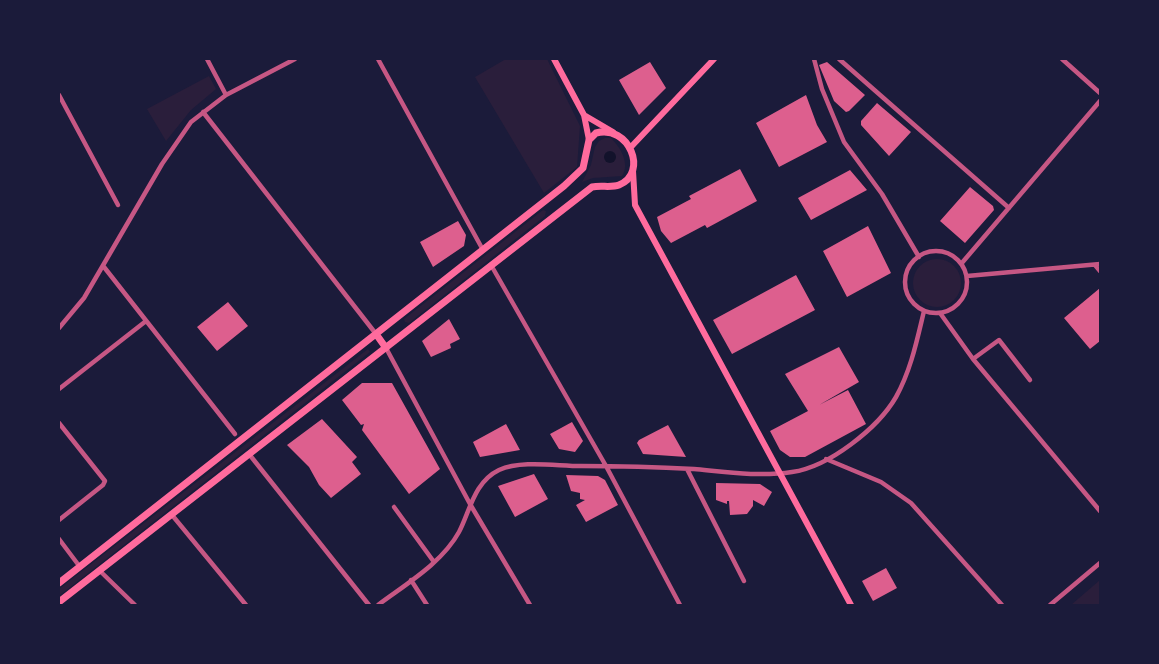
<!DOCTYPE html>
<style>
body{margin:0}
#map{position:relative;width:1159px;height:664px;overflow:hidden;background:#1b1b3a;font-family:Arial,sans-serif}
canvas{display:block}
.frame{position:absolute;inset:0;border:60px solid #1b1b3a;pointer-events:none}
</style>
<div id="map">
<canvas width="1159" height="664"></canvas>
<div class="frame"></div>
</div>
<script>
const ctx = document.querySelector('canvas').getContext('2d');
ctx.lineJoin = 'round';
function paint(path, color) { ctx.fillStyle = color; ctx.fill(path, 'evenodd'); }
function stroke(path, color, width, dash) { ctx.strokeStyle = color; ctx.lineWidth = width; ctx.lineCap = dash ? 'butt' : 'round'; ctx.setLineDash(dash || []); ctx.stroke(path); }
paint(new Path2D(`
 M506,59H547L580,126L577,167L544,193L475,77Z
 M209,76L216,89L191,110L166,141L147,109Z
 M605,138H611C621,148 630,164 622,176L593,178L582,182L591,165L595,147L599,141Z
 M543,210L546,211L545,216L409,323L405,322L404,319Z
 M913 283a24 24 0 1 1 48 0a24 24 0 1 1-48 0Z
 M368,349L370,352L59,596V589Z
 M1100,580V605H1071Z`), '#2a1e3b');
paint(new Path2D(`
 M604 157a6 6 0 1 1 12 0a6 6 0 1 1-12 0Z`), '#12122b');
paint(new Path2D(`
 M650,62L666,88L639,115L619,80Z
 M827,62L865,95L849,111L846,112L834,101L819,65Z
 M806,95L817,125L827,142L779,167L756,123Z
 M877,103L911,132L889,156L861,125V121Z
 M740,169L757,201L707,228L705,225L671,243L661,231L657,217L691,199L689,196Z
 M850,170L867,190L811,220L798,198Z
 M970,187L993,206L994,210L965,243L940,221Z
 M458,221L466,235L464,246L433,267L420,242Z
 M868,226L891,273L847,297L823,251Z
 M796,275L815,310L732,354L713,320Z
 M1100,288V341L1090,349L1064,318Z
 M228,302L248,326L217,351L197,327Z
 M449,319L460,339L450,344L451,348L431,357L422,341Z
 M839,347L859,382L819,405L848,390L866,424L805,457H790L780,450L770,431L808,411L785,374Z
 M362,383H392L440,469L409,494L362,430L364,424L361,425L342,400Z
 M322,419L357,457L352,462L361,474L331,498L319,485L309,467L287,445Z
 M572,422L583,441L575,452L559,449L550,434Z
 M506,424L520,450L480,457L473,442Z
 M668,425L686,457L643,454L637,443L639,440Z
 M534,474L548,499L515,517L498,486Z
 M566,475L598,476L605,480L618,505L586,522L576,505L585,500L580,499V493L571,491Z
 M716,483L760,484L772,492L764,506L753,500V506L747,514L730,515L729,501H727V504L716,500Z
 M886,568L897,588L873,601L862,581Z`), '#dd5f8e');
stroke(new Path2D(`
 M207,59L226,95
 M378,59L483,250
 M814,59L822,89L844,142L882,194L919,257
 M839,59L1009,208
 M1062,59L1100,93
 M59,95L118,205
 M203,112L376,334
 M905 282a31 31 0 1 1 62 0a31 31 0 1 1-62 0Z
 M961,264L1100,101
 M491,265L606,466L680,605
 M1095,265L1100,271
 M104,267L235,434
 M967,276L1100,264
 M940,313L973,359L1100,511
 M59,328L84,298L162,164L191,122L226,95L295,59
 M386,348L470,504L530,605
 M973,359L999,340L1030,380
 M59,389L146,321
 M59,423L105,481L103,485L59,520
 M249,454L369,605
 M826,459L881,482L911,503L1002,605
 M687,469L744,581
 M394,507L434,562
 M172,515L246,605
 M59,539L80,567
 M100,571L135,605
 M411,580L427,605
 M378,605C406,584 442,563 459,532C470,511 474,482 499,470C522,460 556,466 581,466C619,466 657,467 694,469C726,472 760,477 792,472C829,467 878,428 896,397C911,370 917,340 924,311
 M1050,605L1100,563`), '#c65784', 4.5);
stroke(new Path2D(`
 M554,59L584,115L589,140
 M584,115L613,132
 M630,148L714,59
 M633,171L635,205L851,605`), '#ff6b9d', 6);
stroke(new Path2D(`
 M376,334L386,348
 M59,583L564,186L583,168L589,140L596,133C629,124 649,173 619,185C611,188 601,185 592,187L59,602`), '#ff6b9d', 7);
</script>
